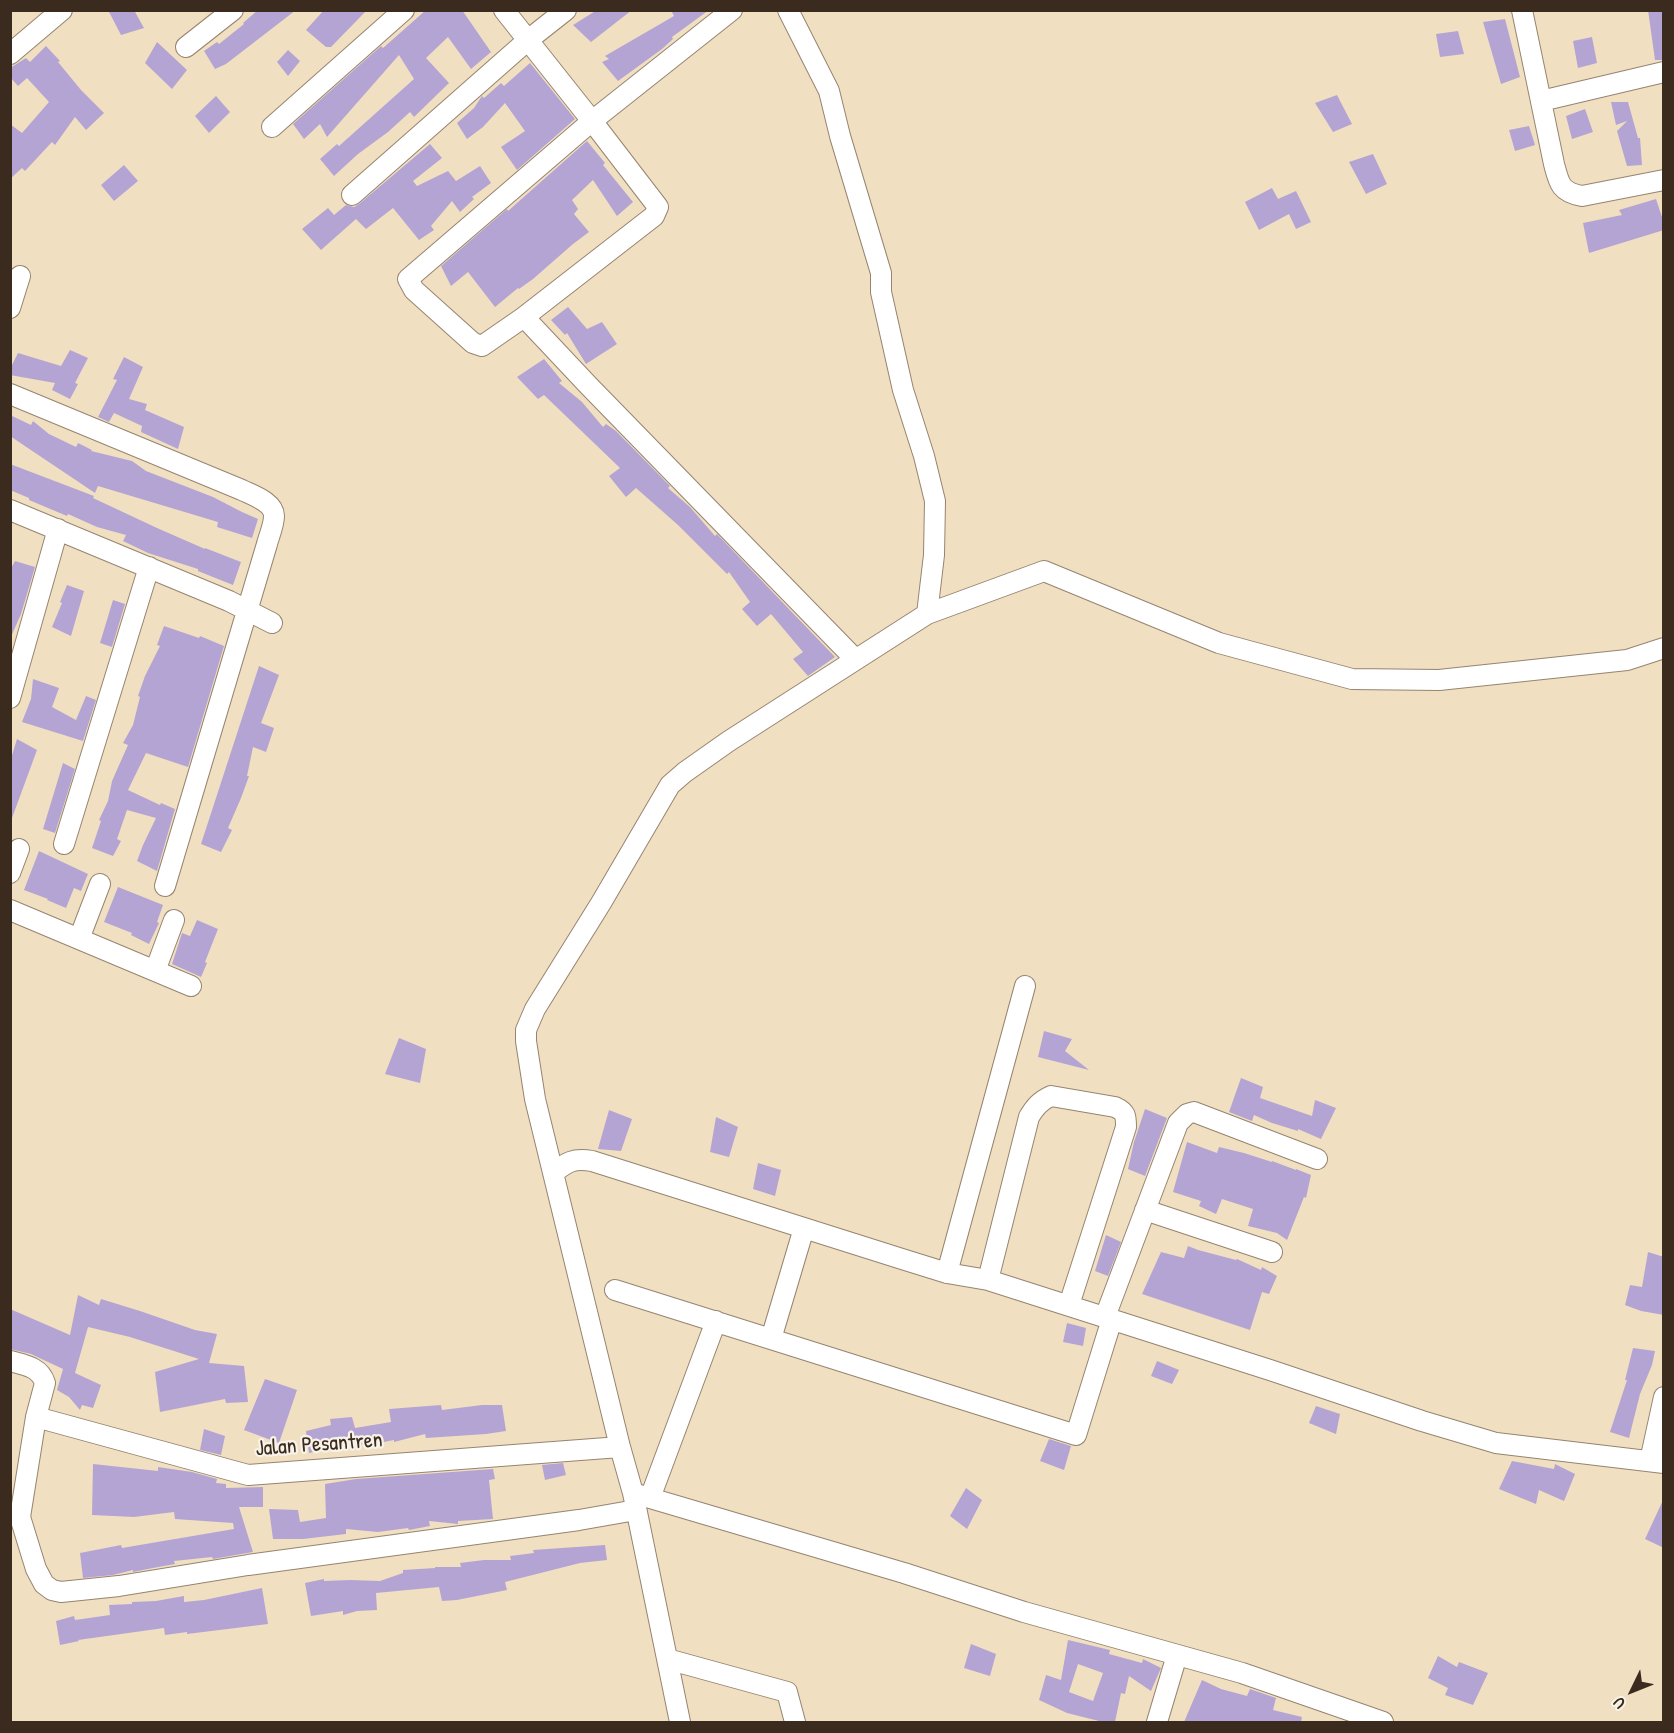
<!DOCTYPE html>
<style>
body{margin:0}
#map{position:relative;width:1674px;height:1733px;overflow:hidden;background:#f1dfc1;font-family:"Patrick Hand",sans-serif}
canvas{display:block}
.frame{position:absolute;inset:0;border:12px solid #3b2a1e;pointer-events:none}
.north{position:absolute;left:1602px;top:1661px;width:60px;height:60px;-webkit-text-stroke:4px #f7f3e8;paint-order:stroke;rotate:227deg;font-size:16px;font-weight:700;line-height:24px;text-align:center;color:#3b2a1e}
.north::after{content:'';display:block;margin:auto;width:21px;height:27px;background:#3b2a1e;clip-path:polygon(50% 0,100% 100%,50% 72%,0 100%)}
</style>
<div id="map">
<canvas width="1674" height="1733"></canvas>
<div class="frame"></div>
<div class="north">U</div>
</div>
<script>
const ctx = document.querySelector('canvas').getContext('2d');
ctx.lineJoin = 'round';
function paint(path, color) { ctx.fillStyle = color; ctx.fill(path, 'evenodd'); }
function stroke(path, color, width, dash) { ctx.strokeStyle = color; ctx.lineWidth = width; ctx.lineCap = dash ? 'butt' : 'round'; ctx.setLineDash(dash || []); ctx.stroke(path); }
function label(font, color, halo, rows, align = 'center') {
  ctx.font = font + ' "Patrick Hand",sans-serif'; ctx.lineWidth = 4.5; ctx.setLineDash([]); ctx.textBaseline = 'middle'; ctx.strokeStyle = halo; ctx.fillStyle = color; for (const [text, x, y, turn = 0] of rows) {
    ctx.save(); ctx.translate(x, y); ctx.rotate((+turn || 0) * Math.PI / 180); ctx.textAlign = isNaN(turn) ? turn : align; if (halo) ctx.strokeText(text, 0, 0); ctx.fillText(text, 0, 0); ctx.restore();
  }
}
paint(new Path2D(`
 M108,10H134L144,28L121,35Z
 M258,10H296L226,64L215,69L204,51L217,42L219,44L244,24L243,23Z
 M324,10H367L331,47H326L306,30Z
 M426,10H462L491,52L471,69L448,37L426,58L449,83L414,117L410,112L388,132L358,154L334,176L320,159L337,144L339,146L414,79L399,55L327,137L320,124L304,139L293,124L381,46L383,48Z
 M597,10H632L591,42L573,25Z
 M671,10H709L672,37L673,39L662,49L618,81L602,62L609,59L605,56L674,16Z
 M1648,10H1664V60H1655Z
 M1505,19L1520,77L1501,84L1483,22Z
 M1458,31L1464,54L1440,57L1436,34Z
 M1592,37L1597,63L1578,68L1573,41Z
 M157,42L187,70L172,89L145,63Z
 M46,46L60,61L58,62L81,90L104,113L86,130L75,117L55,145L52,142L25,171L22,168L10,179V124L22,133L49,102L27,78L18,86L10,77V68L26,58L30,62Z
 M288,50L300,61L288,76L277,62Z
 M530,63L575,119L517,170L501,147L525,131L505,103L483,127L467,139L457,123L474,108L482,96L484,98L501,83L504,86Z
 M1337,95L1352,124L1333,132L1315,103Z
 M216,96L230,112L209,133L195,116Z
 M1611,102H1628L1638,138H1640L1642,165L1627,166L1617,131L1627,121L1616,125Z
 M1585,109L1593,132L1572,139L1566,116Z
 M1529,126L1535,145L1515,151L1509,130Z
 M587,141L605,163L603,165L633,202L617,216L593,180L572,200L578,209L574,214L589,232L573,244L533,279L519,289L518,288L495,307L468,272L451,286L441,266L507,209L508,211Z
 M430,144L442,158L413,181L417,186L448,171L456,181L480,166L491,183L472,197L474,199L460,212L452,201L431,226L434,230L419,240L393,208L366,229L356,219L321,250L302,229L328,208L334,215L346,205L354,207L359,204Z
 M1373,154L1387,184L1366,194L1349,162Z
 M124,165L138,181L114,201L101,185Z
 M1272,188L1278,199L1296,191L1311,222L1296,229L1289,214L1259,230L1245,202Z
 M1656,199L1664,223V230L1589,253L1583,223L1622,215L1619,210Z
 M568,307L587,329L602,322L617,344L586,364L567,333L565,335L551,320Z
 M70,350L88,358L75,383L78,384L70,399L52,390L55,383L10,375V369L18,353L61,366Z
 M124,357L143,367L129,399L147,404L145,410L184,427L178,449L141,432L142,426L114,413L109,422L98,417L117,380L113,379Z
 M544,359L562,381L559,383L582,402L603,427L606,424L616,431L670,486L668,488L690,507L715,536L717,534L835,657L808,676L793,659L803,652L771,614L757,626L742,609L750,602L729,572L727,574L678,525L636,488L626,497L609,476L620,468L544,395L538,399L517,377Z
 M10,415L31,425L33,421L49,434L76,447L78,443L92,450L91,451L132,461L146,471L213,497L242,512L258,519L252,538L217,527L218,522L98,486L95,493L10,436Z
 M10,464L94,496L93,498L157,528L205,549V548L241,562L233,585L198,571V569L148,553L123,541L126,535L97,527L68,514L67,516L29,500V498L10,490Z
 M15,561L35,567L21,614L10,639V570Z
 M67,585L84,591L71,636L52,627L62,603L60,602Z
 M113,600L125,604L112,647L100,643Z
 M164,626L199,638L200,636L224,646L188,767L146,753L128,790L160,805L161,803L175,809L157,871L137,861L143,845L156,818L127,810L117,839L121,841L113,856L92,848L101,821L99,820L108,801L112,781L128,745L123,743L133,725L140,697L138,696L145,676L160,646L157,645Z
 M259,666L279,675L261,723L274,728L266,752L253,747L247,776H249L241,798L228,828L232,830L221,852L201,844Z
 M33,679L59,688L52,707L76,720L86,696L96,700L83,741L22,722L31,699Z
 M17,739L37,750L12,818H10V762Z
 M63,763L75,769L55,833L43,829Z
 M39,851L88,874L81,891L74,888L66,908L47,900L48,899L24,890Z
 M118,887L163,905L157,922L159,923L149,944L131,935L132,933L104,922Z
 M197,920L218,929L205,962L207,963L201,977L172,964L182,933L190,936Z
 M1044,1031L1072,1039L1065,1051L1089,1070L1038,1057Z
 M399,1038L426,1049L420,1083L385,1074Z
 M1241,1078L1263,1087L1260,1098L1312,1116L1315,1100L1336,1108L1321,1139L1298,1129V1131L1272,1123L1254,1115L1252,1121L1229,1112Z
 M1145,1109L1167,1118L1145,1176L1128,1169L1134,1142Z
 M609,1110L632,1119L621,1151L598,1149Z
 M716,1117L738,1127L729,1157L710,1152Z
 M1187,1142L1217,1153L1219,1147L1244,1153L1272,1162V1161L1296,1170V1169L1311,1175L1306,1198L1304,1197L1287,1240L1277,1233L1248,1226L1253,1209L1222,1199L1216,1214L1199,1206L1201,1201L1173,1192Z
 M758,1163L781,1170L775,1196L753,1189Z
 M1106,1235L1121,1242L1108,1276L1095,1271Z
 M1188,1246L1198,1250L1236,1260L1237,1259L1261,1270L1262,1267L1277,1276L1269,1294L1262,1292L1250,1330L1142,1294L1161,1252L1184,1258Z
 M1648,1252L1664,1257V1315L1641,1311L1625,1305L1630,1285L1642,1287Z
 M78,1295L99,1305L101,1299L140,1311L195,1330L217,1334L209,1363L244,1366L248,1402L226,1403L225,1399L160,1412L155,1372L199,1359L130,1337L88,1327L75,1373L101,1385L93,1408L82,1405L80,1410L69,1397L57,1390L63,1369L31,1354L10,1349V1309L70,1335Z
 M1067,1323L1086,1328L1083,1346L1063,1342Z
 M1633,1348L1655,1351L1652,1365L1640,1394L1629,1438L1610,1432L1627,1380H1625Z
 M1157,1361L1179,1370L1172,1384L1151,1376Z
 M265,1379L297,1390L279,1443L244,1430Z
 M441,1405L442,1410L482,1405H502L506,1431L486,1434L426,1438L425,1434L394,1442V1440L368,1445V1444L335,1448L309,1453L306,1431L331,1425L330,1419L352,1417L355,1428L391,1422L389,1409Z
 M1316,1406L1340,1414L1336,1434L1309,1423Z
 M204,1429L225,1436L221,1455L200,1450Z
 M1049,1439L1071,1446L1064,1470L1040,1461Z
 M1512,1461L1554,1469L1555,1464L1575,1474L1564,1501L1539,1490L1536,1504L1499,1489Z
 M563,1463L566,1475L545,1480L542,1465Z
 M93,1464L158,1471V1467L192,1472L217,1479L216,1483L226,1484V1488L263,1487V1507H239L253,1552L213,1559L212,1557L174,1561L175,1564L153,1568L133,1572V1570L113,1575L83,1578L80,1553L121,1545L122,1548L234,1529L233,1523L175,1519L174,1512L134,1517L92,1515Z
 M493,1469L495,1479L489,1480L493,1519L458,1521V1524L429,1521L430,1526L409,1530L408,1528L378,1532L346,1529V1534L303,1539H273L269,1509L298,1510L300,1522L326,1518L325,1484L356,1479Z
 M966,1488L982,1500L967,1529L950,1516Z
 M1664,1498V1548L1645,1539Z
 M605,1545L607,1560L580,1563L505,1582L507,1590L457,1600L442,1601L439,1587L376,1593L377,1610L357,1611L343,1615V1611L311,1616L305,1583L324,1579V1581L350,1580L380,1581L403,1573V1570L435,1568V1567H461L460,1563L484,1560H511L510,1556L534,1553L533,1550Z
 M262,1588L268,1624L187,1634V1632L165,1635L164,1628L78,1640L79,1641L60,1645L56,1621L74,1616L75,1620L110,1615L109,1605L132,1604V1602L156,1601L184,1596V1602L204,1600Z
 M1068,1640L1110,1650L1109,1654L1142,1663L1143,1659L1161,1668L1151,1691L1129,1676L1125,1694L1121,1693L1115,1722H1103L1067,1713L1039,1700L1046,1675L1061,1680ZM1078,1664L1103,1673L1093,1701L1069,1692Z
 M971,1644L996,1654L990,1676L964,1668Z
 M1438,1656L1457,1667L1459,1662L1488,1673L1473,1705L1445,1695L1448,1688L1428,1678Z
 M1202,1680L1221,1689L1247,1696L1250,1689L1276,1698L1273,1710L1302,1717L1301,1722H1184Z`), '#b4a4d3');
const minor = new Path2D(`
 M504,10L592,121L408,279L414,290L473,343L482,346L524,317
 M732,10L592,121L658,207L654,216L524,317L588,385L855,659
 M1522,10L1554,164C1559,183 1560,192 1582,196L1664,180
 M186,47L233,10
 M10,54L62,10
 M1541,101L1664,72
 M272,127L404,10
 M352,195L528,40L566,10
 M10,308L20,276
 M10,394L242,490C252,495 274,502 274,516C274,525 269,536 267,544L165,886
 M10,510L229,601L272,623
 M927,614L1044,571L1219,643L1352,679L1439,680L1627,660L1664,648
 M10,698L58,529
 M64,844L149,567
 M10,873L19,849
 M10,910L191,986
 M79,939L100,884
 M155,971L174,920
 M553,1173C567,1162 573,1158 592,1161L902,1259L947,1273L988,1280L1270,1370L1422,1421L1496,1443L1664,1463
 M1145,1210L1272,1252
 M947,1273L1025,986
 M988,1280L1029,1117C1035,1107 1040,1101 1051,1096L1115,1107C1126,1112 1126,1116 1126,1127L1069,1305
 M615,1290L1076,1435L1112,1319
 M1105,1317L1178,1123L1187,1114L1194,1112L1317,1159
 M771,1339L804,1228
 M10,1361C25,1365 40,1367 45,1383L36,1417L248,1475L620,1447
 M36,1417L20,1517L36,1569L44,1584L52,1590L61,1592L119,1586L248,1565L579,1520L636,1510
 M1650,1461L1664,1397
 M633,1493L904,1573L1024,1612L1242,1673L1383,1722
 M650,1498L716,1321
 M667,1659L787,1692L795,1722
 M680,1722L633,1493L620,1447L535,1099L526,1041V1030L535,1009L601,903L670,785L685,772L729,741L927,614L934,555L935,501L924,456L903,390L881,292V273L840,136L829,91L788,10
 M1157,1722L1177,1655`);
stroke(minor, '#968470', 22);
stroke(minor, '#fff', 20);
label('22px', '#3b2a1e', '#f7f3e8', [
 ["Jalan Pesantren",319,1445,-4]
]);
</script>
